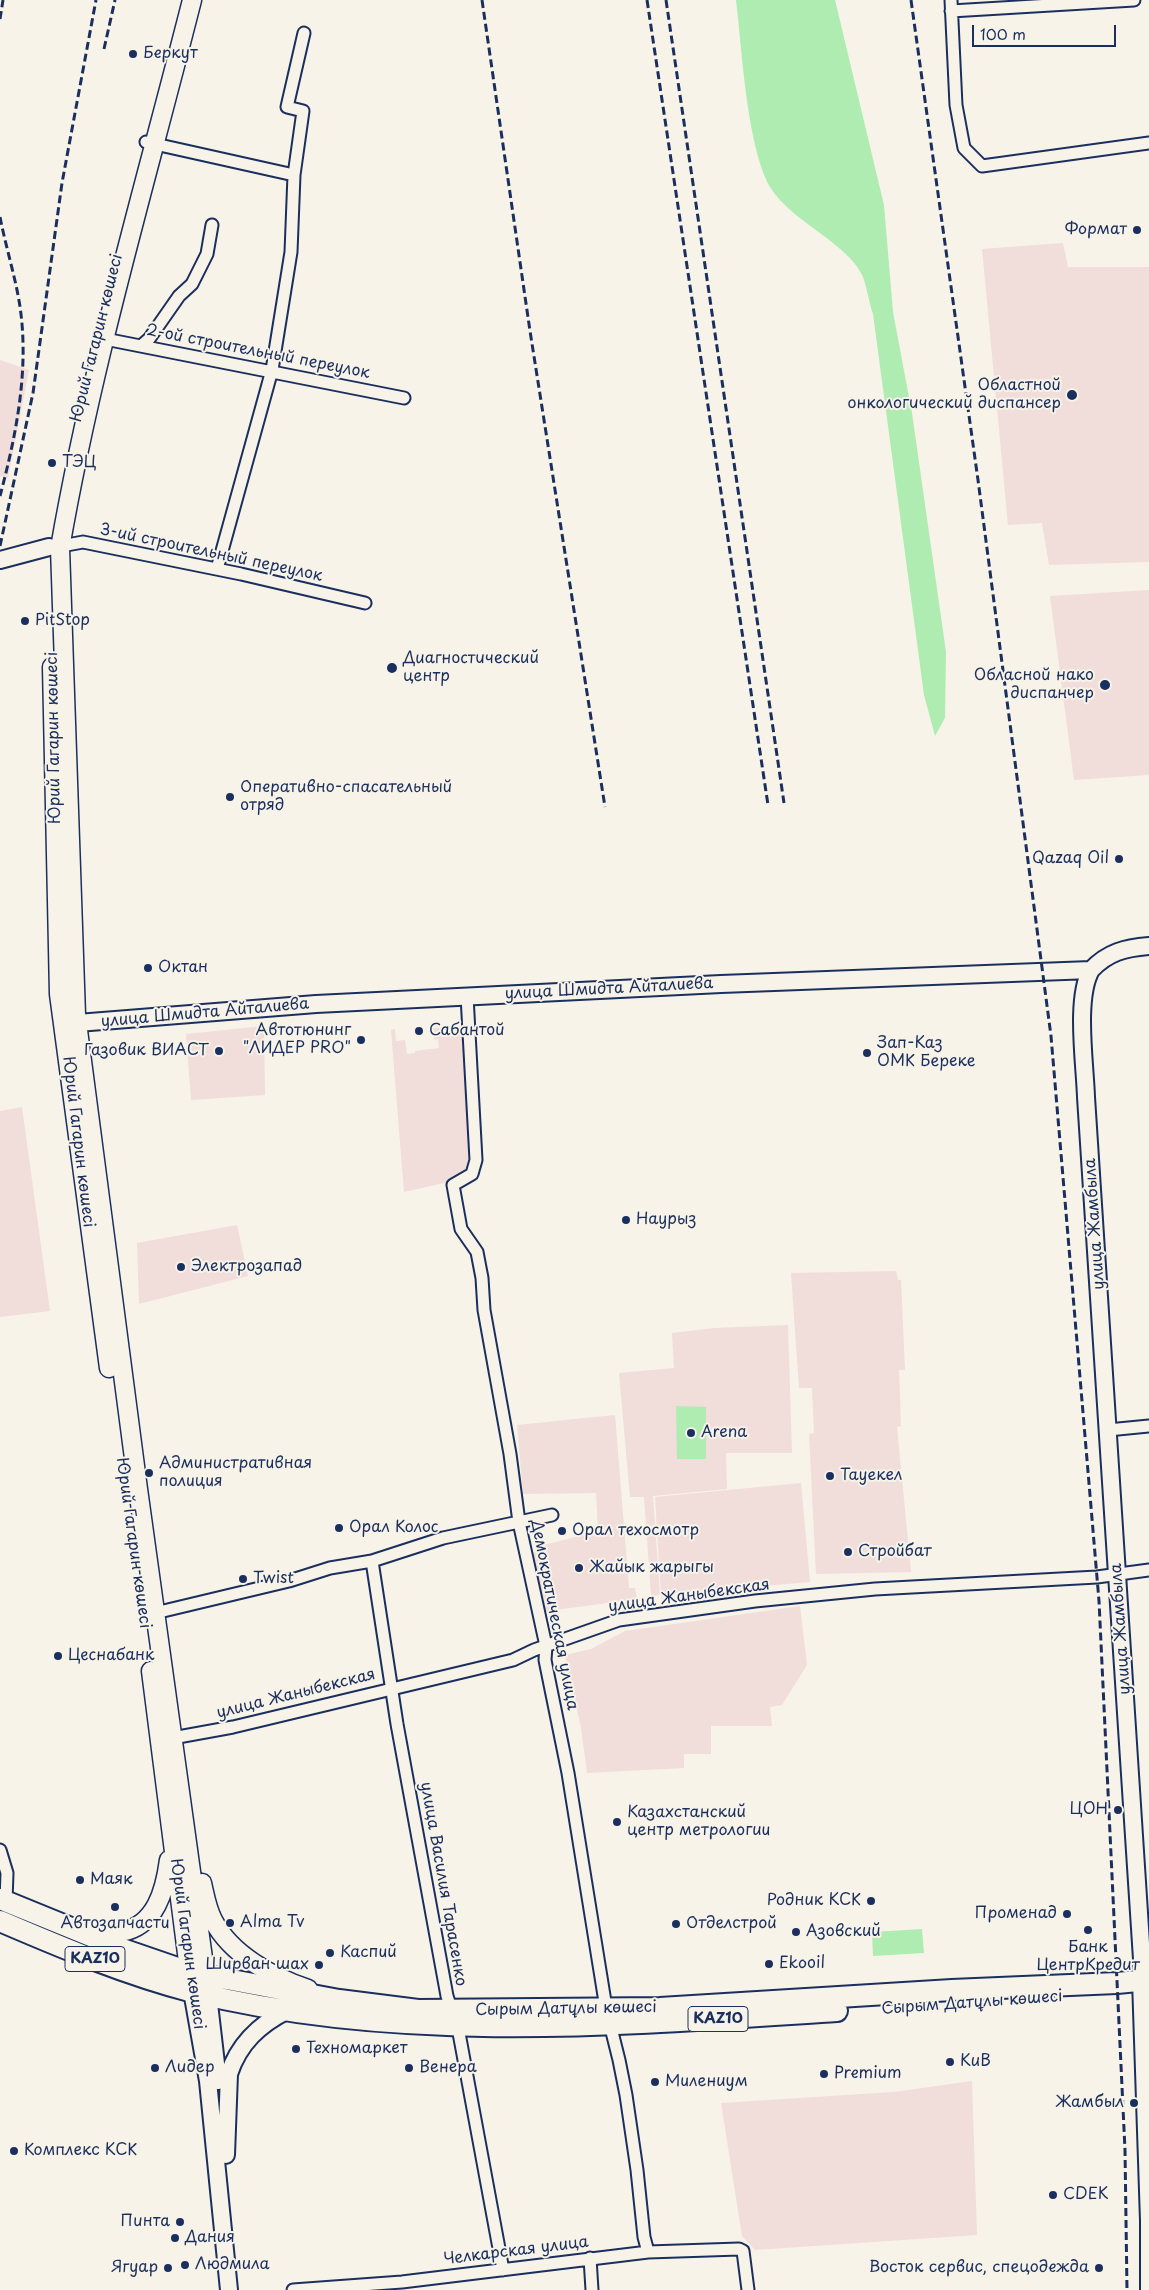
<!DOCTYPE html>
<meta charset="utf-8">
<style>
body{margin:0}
#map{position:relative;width:1149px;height:2290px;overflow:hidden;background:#f7f3e8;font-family:"Playpen Sans",sans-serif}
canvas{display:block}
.scale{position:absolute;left:972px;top:25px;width:144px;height:22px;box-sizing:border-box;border:2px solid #1b2f5e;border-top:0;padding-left:6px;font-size:15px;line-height:18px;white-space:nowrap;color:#1b2f5e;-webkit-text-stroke:4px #f7f3e8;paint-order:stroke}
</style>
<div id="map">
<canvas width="1149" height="2290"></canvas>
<div class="scale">100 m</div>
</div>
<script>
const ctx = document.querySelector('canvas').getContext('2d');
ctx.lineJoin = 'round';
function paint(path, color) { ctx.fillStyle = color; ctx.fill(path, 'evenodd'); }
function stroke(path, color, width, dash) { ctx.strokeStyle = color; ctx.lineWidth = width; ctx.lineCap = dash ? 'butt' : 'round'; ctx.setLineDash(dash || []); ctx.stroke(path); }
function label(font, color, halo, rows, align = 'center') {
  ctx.font = font + ' "Playpen Sans",sans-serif'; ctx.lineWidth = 4; ctx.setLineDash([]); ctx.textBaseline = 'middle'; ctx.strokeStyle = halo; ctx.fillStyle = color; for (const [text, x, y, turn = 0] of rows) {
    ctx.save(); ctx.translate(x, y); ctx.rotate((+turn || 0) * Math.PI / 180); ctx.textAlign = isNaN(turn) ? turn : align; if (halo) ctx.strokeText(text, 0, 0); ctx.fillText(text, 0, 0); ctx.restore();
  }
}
paint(new Path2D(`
 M1063,243L1068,267H1149V562L1049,565L1042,523L1008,525L982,249Z
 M0,360L29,370L8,478L0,476Z
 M1149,590V775L1074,780L1050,596Z
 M264,1026L265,1095L191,1100L186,1034Z
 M462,1026L471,1165L444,1183L404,1192L391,1030L395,1029L396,1041L405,1040L407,1054L415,1053V1051L439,1048L438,1039L434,1040L433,1028Z
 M22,1107L50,1311L0,1317V1111Z
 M237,1225L248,1276L139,1304L137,1243Z
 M896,1271L898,1280H901L905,1370H899L901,1426L897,1427L911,1572L816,1574L809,1434L814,1433L812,1388H799L791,1273Z
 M788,1325L792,1453H726L727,1489L653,1496L660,1595L651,1596L644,1497H630L619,1373L674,1368L672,1333L715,1328Z
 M615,1415L629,1588H635L637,1599L533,1613L522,1554L545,1551L544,1545L598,1531L596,1493L523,1494L517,1425Z
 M801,1483L810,1582L661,1595L655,1497Z
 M800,1606L807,1665L782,1705L770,1707L772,1726H711V1754H684V1768L587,1773L581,1728L565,1655L591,1649L625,1631Z
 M972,2081L977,2235L755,2250L742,2236L721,2103L894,2092Z`), '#f1ddda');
paint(new Path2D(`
 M736,0H835L836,4L884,205L893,312L912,413L946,652L945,718L935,736L924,695L873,314C869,302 867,288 863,277C849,244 793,222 772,190C747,152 742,48 736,0Z
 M676,1406L706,1407V1459H677Z
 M922,1929L924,1953L873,1956L872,1932Z`), '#afecb2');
const street = new Path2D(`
 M951,0L956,105L964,148L982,166L1149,143
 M951,11L1134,0
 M146,142L294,175
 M105,339L404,398
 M141,346L149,339L179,296L192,284L207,254L212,225
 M56,547L83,542L241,574L365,603
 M217,569L272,370L291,252L294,175L303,111L287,107L304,33
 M467,996L476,1160L472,1174L453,1185L461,1229L477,1252L482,1278L484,1310L510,1454L519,1522L546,1646L545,1660L568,1773L606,2008L619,2060L626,2095L637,2170L644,2237L648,2252
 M1108,1430L1149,1426
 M372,1561L397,1724L447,1996L459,2033L503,2270
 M155,1613L289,1581L330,1568L372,1561L443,1538L552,1515
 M167,1739L233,1727L513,1660L534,1650L619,1620L755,1601L875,1589L1097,1577L1149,1570
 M0,1850L7,1873L6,1901
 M590,2258L592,2290
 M293,2290L402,2282L648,2252L739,2249L743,2251L748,2290`);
const secondary = new Path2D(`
 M0,560L49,547
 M1091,970C1075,998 1085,1064 1086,1097L1142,1959L1141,1980L1149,2221V2290
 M65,1024L316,1004L721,984L1091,970C1108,952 1125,948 1149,946
 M192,1991L208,2081L229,2290
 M208,1995L218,2081
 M226,2155L229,2074C239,2043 260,2024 288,2010`);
const primary = new Path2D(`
 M192,0C146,182 92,363 60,548L76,1015L138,1489L207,1987
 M52,667L59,994L109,1368
 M151,1671L191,1985
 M202,1883C205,1896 207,1909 213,1920C231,1955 273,1977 308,1989
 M86,1930C97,1931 109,1933 121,1932C156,1926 165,1890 169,1860`);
const highway = new Path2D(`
 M0,1899L125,1950L189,1972L339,2000L418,2010L660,2008L952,1990L1117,1983L1149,1980
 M0,1921C63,1948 127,1975 193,1992C403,2044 624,2025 837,2011`);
stroke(street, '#1b2f5e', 15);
stroke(secondary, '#1b2f5e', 20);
stroke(primary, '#1b2f5e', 21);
stroke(highway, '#1b2f5e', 24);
stroke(street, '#f7f3e8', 11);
stroke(secondary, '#f7f3e8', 16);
stroke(primary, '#f7f3e8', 18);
stroke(highway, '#f7f3e8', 20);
stroke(new Path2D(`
 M482,0L530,331L605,807
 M647,0L768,805
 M666,0L784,803
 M911,0L978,480L1051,1036L1099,1601L1125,2150L1127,2290
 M0,19L3,0
 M104,49L115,0
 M0,217C5,243 13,269 18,295C31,362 17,432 0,496
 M0,546L33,393L62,183L96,0`), '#1b2f5e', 3, [8, 4]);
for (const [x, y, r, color] of [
 [133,54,5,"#1b2f5e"],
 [1137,230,5,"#1b2f5e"],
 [1072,395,6,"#1b2f5e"],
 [52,463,5,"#1b2f5e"],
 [25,621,5,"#1b2f5e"],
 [392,668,6,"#1b2f5e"],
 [1105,685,6,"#1b2f5e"],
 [230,797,5,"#1b2f5e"],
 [1119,859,5,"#1b2f5e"],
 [148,968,5,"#1b2f5e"],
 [419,1031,5,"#1b2f5e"],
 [361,1040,5,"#1b2f5e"],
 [219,1051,5,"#1b2f5e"],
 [867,1053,5,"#1b2f5e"],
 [626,1220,5,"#1b2f5e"],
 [181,1267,5,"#1b2f5e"],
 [691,1433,5,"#1b2f5e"],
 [149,1473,5,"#1b2f5e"],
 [830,1476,5,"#1b2f5e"],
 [339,1528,5,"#1b2f5e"],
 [562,1531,5,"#1b2f5e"],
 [848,1552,5,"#1b2f5e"],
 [579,1568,5,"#1b2f5e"],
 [243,1579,5,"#1b2f5e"],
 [58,1656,5,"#1b2f5e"],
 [1118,1810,5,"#1b2f5e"],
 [617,1822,5,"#1b2f5e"],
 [80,1880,5,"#1b2f5e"],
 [871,1901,5,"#1b2f5e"],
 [115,1907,5,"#1b2f5e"],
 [1067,1914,5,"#1b2f5e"],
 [230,1923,5,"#1b2f5e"],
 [676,1924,5,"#1b2f5e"],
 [1088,1930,5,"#1b2f5e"],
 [796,1932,5,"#1b2f5e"],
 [330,1953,5,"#1b2f5e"],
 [769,1964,5,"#1b2f5e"],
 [319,1965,5,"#1b2f5e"],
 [296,2049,5,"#1b2f5e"],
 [950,2062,5,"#1b2f5e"],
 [155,2068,5,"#1b2f5e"],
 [409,2068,5,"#1b2f5e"],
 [824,2074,5,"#1b2f5e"],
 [655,2082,5,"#1b2f5e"],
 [1134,2103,5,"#1b2f5e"],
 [14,2151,5,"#1b2f5e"],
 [1053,2195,5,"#1b2f5e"],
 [180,2222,5,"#1b2f5e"],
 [175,2238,5,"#1b2f5e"],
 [185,2265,5,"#1b2f5e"],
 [168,2268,5,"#1b2f5e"],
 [1099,2268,5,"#1b2f5e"]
]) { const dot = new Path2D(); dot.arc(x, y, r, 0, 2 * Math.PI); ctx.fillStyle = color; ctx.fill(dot); stroke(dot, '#f7f3e8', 2); }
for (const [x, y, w] of [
 [95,1959,60],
 [718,2019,60]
]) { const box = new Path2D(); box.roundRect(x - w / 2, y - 12.5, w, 25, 4); ctx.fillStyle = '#f7f3e8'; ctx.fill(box); stroke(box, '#1b2f5e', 1); }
label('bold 15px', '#1b2f5e', null, [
 ["KAZ10",95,1959],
 ["KAZ10",718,2019]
]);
label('16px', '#1b2f5e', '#f7f3e8', [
 ["Беркут",143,54],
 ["Формат",1127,230,"right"],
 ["Областной",1061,386,"right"],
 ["онкологический диспансер",1061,404,"right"],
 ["ТЭЦ",62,463],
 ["PitStop",35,621],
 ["Диагностический",403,659],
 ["центр",403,677],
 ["Обласной нако",1094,676,"right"],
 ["диспанчер",1094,694,"right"],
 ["Оперативно-спасательный",240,788],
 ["отряд",240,806],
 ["Qazaq Oil",1109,859,"right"],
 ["Октан",158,968],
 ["Автотюнинг",351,1031,"right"],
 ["\"ЛИДЕР PRO\"",351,1049,"right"],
 ["Сабантой",429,1031],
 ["Зап-Каз",877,1044],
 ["ОМК Береке",877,1062],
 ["Газовик ВИАСТ",209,1051,"right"],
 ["Наурыз",636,1220],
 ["Электрозапад",191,1267],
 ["Arena",701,1433],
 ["Административная",159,1464],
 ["полиция",159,1482],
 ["Тауекел",840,1476],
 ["Орал Колос",349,1528],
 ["Орал техосмотр",572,1531],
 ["Стройбат",858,1552],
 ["Жайык жарыгы",589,1568],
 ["Twist",253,1579],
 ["Цеснабанк",68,1656],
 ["ЦОН",1108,1810,"right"],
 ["Казахстанский",627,1813],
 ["центр метрологии",627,1831],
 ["Маяк",90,1880],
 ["Родник КСК",861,1901,"right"],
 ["Променад",1057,1914,"right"],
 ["Alma Tv",240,1923],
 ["Автозапчасти",115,1924,"center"],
 ["Отделстрой",686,1924],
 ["Азовский",806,1932],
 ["Банк",1088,1948,"center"],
 ["ЦентрКредит",1088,1966,"center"],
 ["Каспий",340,1953],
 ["Ekooil",779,1964],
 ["Ширван шах",309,1965,"right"],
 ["Техномаркет",306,2049],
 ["КиВ",960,2062],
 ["Лидер",165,2068],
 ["Венера",419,2068],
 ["Premium",834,2074],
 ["Милениум",665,2082],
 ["Жамбыл",1124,2103,"right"],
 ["Комплекс КСК",24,2151],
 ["CDEK",1063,2195],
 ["Пинта",170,2222,"right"],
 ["Дания",185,2238],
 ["Людмила",195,2265],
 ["Ягуар",158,2268,"right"],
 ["Восток сервис, спецодежда",1089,2268,"right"]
], 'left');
label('16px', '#1b2f5e', '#f7f3e8', [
 ["Юрий Гагарин көшесі",97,338,-76],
 ["2-ой строительный переулок",258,352,11],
 ["3-ий строительный переулок",211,553,12],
 ["Юрий Гагарин көшесі",54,738,-91],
 ["улица Шмидта Айталиева",609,989,-3],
 ["улица Шмидта Айталиева",205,1013,-5],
 ["Юрий Гагарин көшесі",78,1142,83],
 ["улица Жамбыла",1095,1224,-94],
 ["Юрий Гагарин көшесі",133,1543,82],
 ["улица Жаныбекская",689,1596,-8],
 ["Демократическая улица",554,1615,79],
 ["улица Жамбыла",1121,1629,-94],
 ["улица Жаныбекская",296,1694,-14],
 ["улица Василия Тарасенко",443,1884,80],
 ["Юрий Гагарин көшесі",187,1944,82],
 ["Сырым Датұлы көшесі",972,2003,-4],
 ["Сырым Датұлы көшесі",566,2009,-1],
 ["Челкарская улица",516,2251,-7]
]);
</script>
